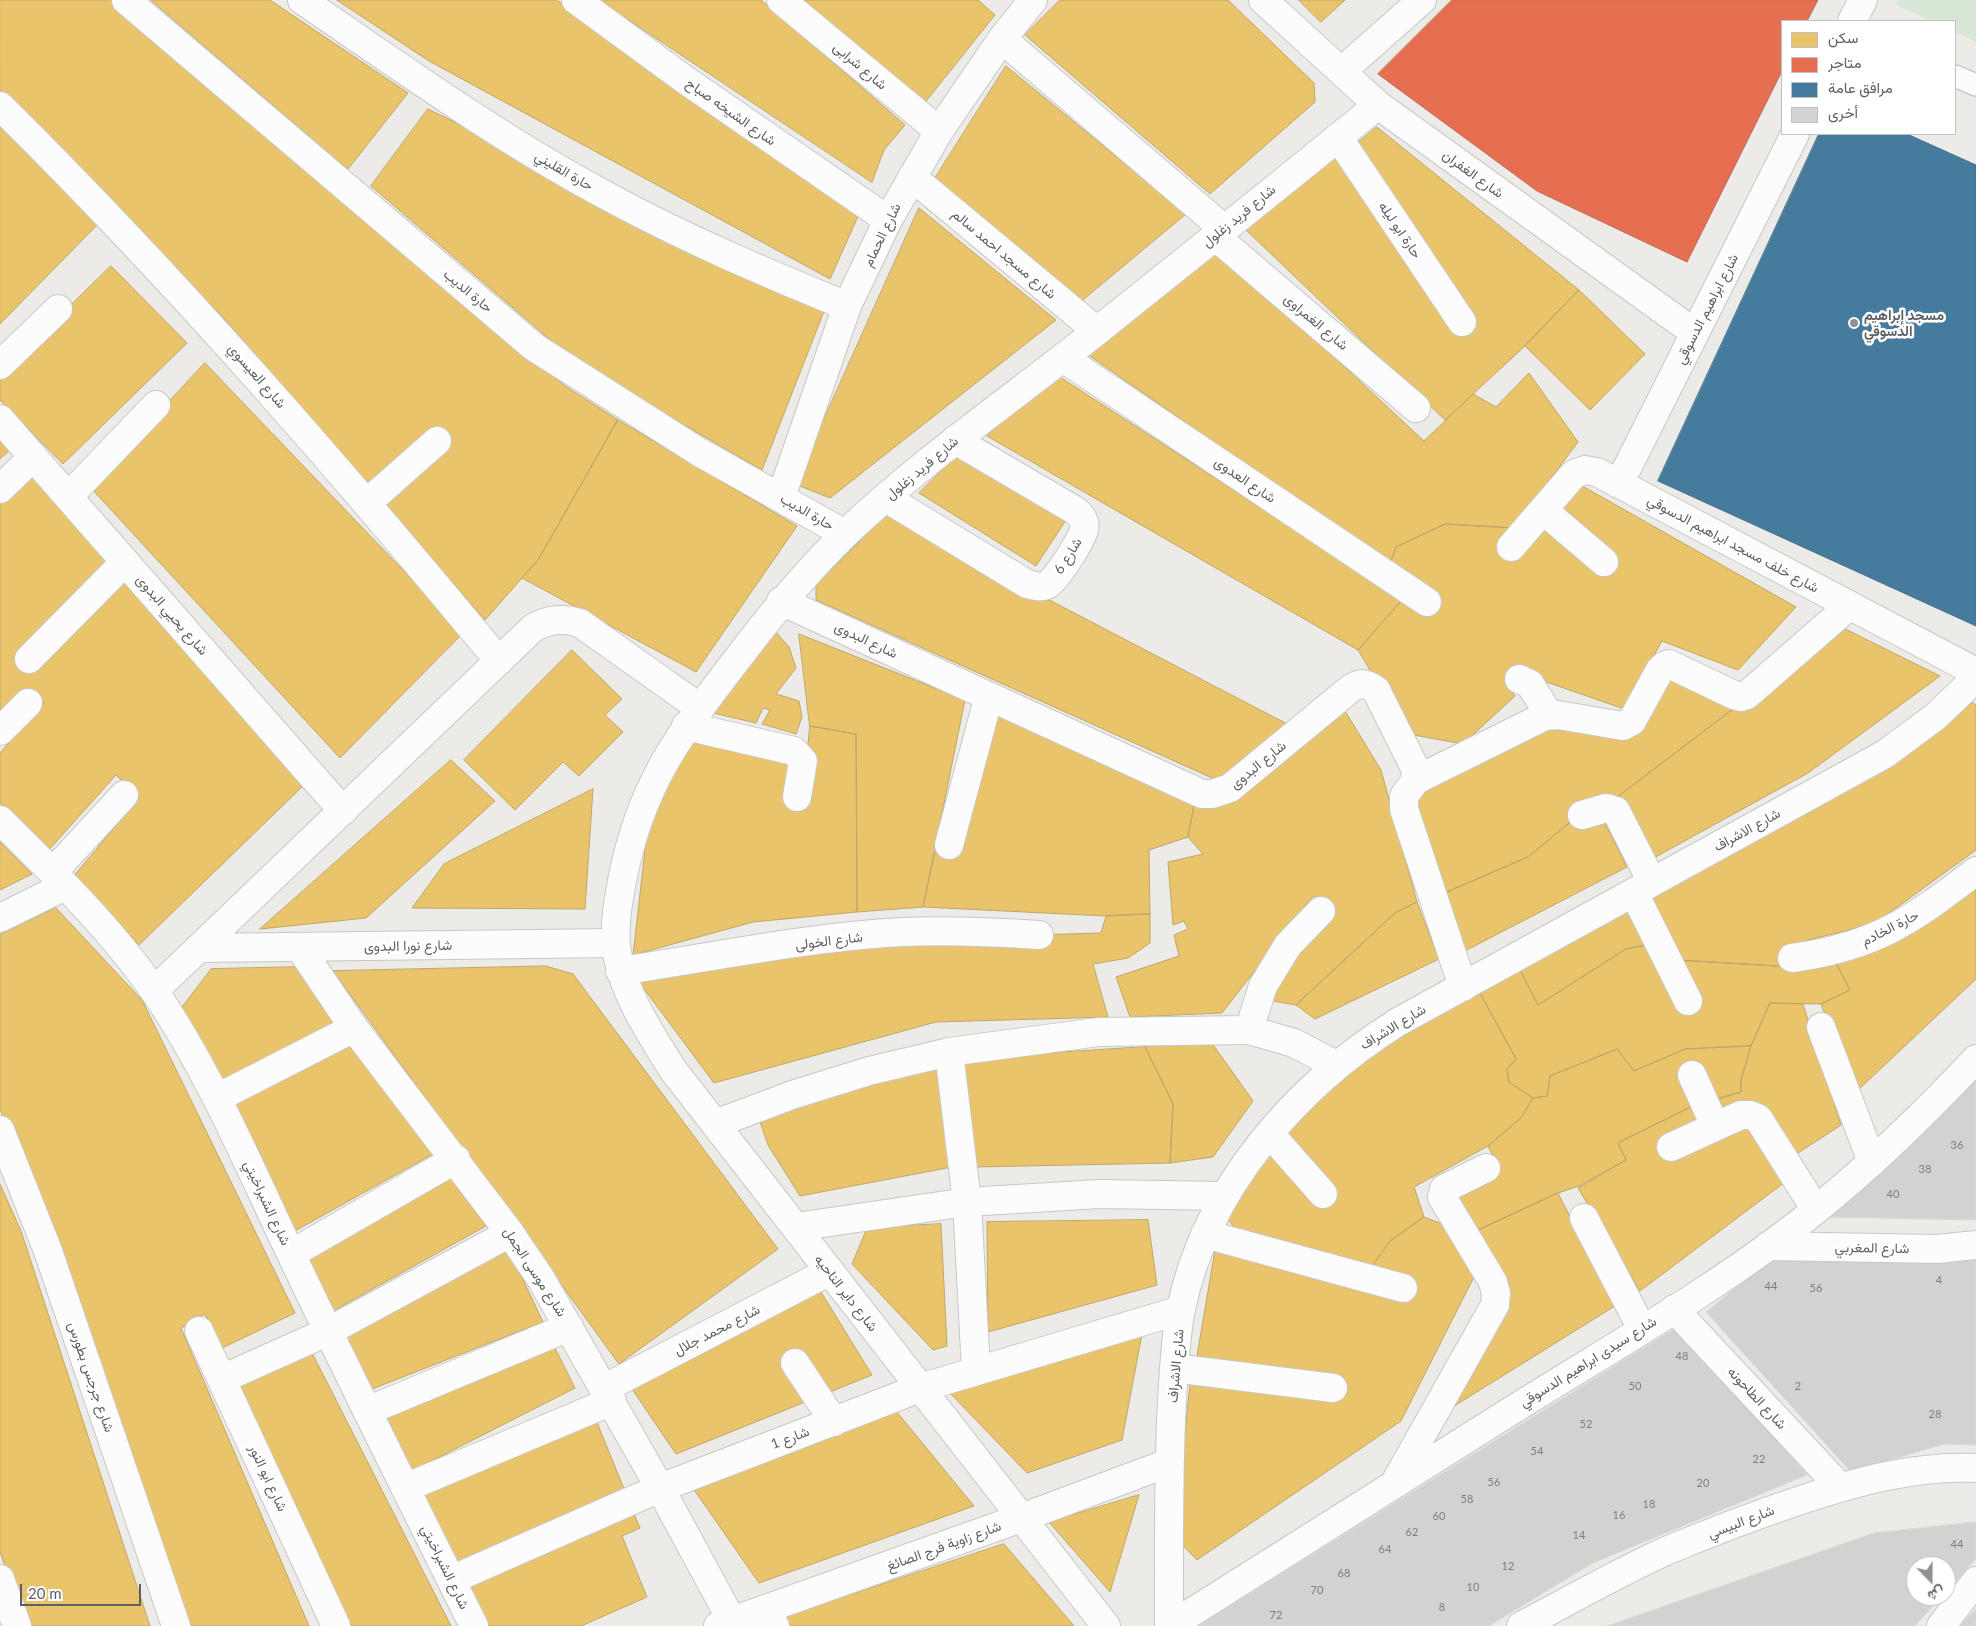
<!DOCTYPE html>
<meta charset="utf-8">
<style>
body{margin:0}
#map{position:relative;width:1976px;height:1626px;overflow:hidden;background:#ecebe8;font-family:Lato,Vazirmatn,sans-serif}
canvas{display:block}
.legend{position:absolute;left:1781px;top:20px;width:175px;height:115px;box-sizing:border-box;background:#fff;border:1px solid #bfc0c1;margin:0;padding:6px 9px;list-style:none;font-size:15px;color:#5e6164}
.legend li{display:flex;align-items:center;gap:10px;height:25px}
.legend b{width:25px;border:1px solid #bfc0c1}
.north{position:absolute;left:1906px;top:1556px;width:50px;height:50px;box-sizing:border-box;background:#fff;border:1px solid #bfc0c1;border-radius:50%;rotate:158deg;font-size:14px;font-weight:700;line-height:20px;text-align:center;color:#5e6164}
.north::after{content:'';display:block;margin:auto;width:18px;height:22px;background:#909192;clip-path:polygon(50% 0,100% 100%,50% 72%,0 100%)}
.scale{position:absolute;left:20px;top:1584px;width:121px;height:22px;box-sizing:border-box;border:2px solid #5e6164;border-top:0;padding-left:6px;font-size:15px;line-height:18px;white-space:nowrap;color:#5e6164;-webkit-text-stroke:4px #fff;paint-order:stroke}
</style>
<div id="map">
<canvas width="1976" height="1626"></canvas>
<ul class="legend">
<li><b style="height:14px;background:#e9c46a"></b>سكن</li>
<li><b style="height:14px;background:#e76f51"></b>متاجر</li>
<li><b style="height:14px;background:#457b9d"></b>مرافق عامة</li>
<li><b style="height:14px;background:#d3d2d0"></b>أخرى</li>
</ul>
<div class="north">ش</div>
<div class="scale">20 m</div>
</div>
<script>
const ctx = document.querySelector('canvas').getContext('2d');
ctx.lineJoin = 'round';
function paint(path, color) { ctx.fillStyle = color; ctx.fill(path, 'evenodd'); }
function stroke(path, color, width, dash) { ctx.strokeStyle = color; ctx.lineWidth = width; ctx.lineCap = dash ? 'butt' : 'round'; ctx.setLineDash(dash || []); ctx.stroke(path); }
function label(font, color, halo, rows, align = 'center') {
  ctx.font = font + ' Lato,Vazirmatn,sans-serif'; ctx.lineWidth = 5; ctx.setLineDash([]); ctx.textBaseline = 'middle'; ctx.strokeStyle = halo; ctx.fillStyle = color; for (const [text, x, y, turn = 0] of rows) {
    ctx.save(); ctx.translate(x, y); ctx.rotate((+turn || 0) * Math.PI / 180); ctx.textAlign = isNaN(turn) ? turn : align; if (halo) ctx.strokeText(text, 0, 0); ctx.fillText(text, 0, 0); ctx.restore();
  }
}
paint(new Path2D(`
 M1898,0H1976V42L1955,32V21H1931L1896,5Z`), '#d8e6d5');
const homes = new Path2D(`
 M0,0H115L565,386L618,420L538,560L485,620L221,315L0,90Z
 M151,0H270L408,93L348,169Z
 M337,0H557L859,214L830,279L429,61Z
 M599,0H761L905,125L884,150L872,182Z
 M804,0H978L995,15L923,105Z
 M1060,0H1228L1314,83L1315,102L1210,194L1025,35Z
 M1299,0H1345L1321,22Z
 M1006,66L1186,214L1078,304L932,183Z
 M428,109L826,306L762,470L576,362L371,186Z
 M0,123L100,222L0,324Z
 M1377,127L1579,290L1525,346L1445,420L1246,230L1335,154L1462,334L1476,325L1355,145Z
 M919,208L1056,320L830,498L795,484Z
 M1217,248L1424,441L1473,394L1496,407L1529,373L1578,442L1514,528L1445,524L1396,547L1390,564L1087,354Z
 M111,266L187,343L63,464L0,400V375Z
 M1579,290L1645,354L1590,410L1525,346Z
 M205,363L463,633L340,758L90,487Z
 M1057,375L1402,600L1358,650L987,436Z
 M618,420L797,526L696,672L522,578L538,560Z
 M0,434L12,448L0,459Z
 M963,450L1066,520L1036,566L919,493Z
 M38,469L113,553L15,662L31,673L130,576L306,783L139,945L73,877L139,798L116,775L47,852L0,803V753L44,703L27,688L0,713V505Z
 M1577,483L1796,607L1738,670L1662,641L1624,709L1532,677L1517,675L1506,685L1515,696L1463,744L1408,734L1358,650L1402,600L1390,564L1396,547L1445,524L1514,528L1541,519Z
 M891,511L1034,592L1289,725L1221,782L816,600V585Z
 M1835,624L1940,676L1808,773L1650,860L1616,798L1737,706Z
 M775,631L789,647L796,668L776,694L799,701L802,717L796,734L762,724L770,710L763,708L756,723L709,712Z
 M799,634L965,700L923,907L857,912L856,734L810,726Z
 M572,650L622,699L605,715L623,732L579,776L563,762L515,810L464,760Z
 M1666,671L1737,706L1616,798L1575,818L1528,857L1442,894L1413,795L1546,721L1631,728Z
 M1973,703L1976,705V850L1874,924L1808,940L1777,966L1678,960L1647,892L1827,791Z
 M993,711L1195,800L1188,837L1149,850L1150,914L1106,916L923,907L935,852L953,855Z
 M1345,711L1381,770L1417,902L1395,913L1296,1005L1267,1000L1326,911L1313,896L1222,1013L1130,1017L1116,977L1179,956L1174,935L1188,929L1184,921L1173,925L1168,862L1203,854L1188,837L1195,800Z
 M810,726L856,734L857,912L753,922L633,955L650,806L691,737L791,758L803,801Z
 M451,760L495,801L366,918L260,929Z
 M593,789L585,909L412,908L444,864Z
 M1602,817L1627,867L1459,954L1442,894L1528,857L1575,818Z
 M0,842L32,874L0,890Z
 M1976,877V979L1856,1092L1821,1004L1850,990L1834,959Z
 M1417,902L1439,959L1315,1019L1296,1005L1395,913Z
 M1627,903L1652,944L1626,949L1538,1005L1517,964Z
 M56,908L142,1000L295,1313L220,1349L205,1314L181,1328L309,1626H185L19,1154L0,1109V935Z
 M1150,914V943L1128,958L1093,964L1108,1017L936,1022L714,1083L633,974L863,940L1101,933L1106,916Z
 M1652,944L1678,960L1777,966L1834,959L1850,990L1821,1004L1770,1003L1751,1046L1685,1049L1634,1071L1617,1049L1550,1076L1547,1096L1533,1098L1509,1082L1507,1069L1516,1059L1476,986L1517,964L1538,1005L1626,949Z
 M546,966L573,974L778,1249L619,1364L333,971Z
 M295,967L336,1024L219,1081L182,1007L211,969Z
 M1476,986L1516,1059L1507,1069L1509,1082L1533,1098L1521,1118L1488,1146L1414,1187L1424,1217L1389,1242L1371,1268L1240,1233L1227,1219L1267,1148L1331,1192L1285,1129L1348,1065Z
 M1770,1003L1803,1004L1841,1125L1795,1155L1757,1106L1720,1117L1713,1101L1741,1092V1080L1751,1046Z
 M1209,1039L1253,1101L1213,1157L1170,1163L1173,1104L1145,1047Z
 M351,1043L433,1154L293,1232L230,1104Z
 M1751,1046L1741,1080V1092L1699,1103L1618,1143L1626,1160L1579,1186L1558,1193L1470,1234L1453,1204L1496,1163L1488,1146L1521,1118L1533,1098L1547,1096L1550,1076L1617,1049L1634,1071L1685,1049Z
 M1145,1047L1173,1104L1170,1163L974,1167L959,1059Z
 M941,1061L952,1167L800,1196L768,1145L758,1116Z
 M1699,1103L1752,1125L1785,1182L1640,1291L1578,1188L1626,1160L1618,1143Z
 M449,1176L486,1226L333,1311L306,1257Z
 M0,1184L21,1231L150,1626H26L0,1552Z
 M1558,1193L1615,1306L1451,1408L1507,1297L1470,1234Z
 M1424,1217L1442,1224L1476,1273L1401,1421L1197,1560L1175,1537L1190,1383L1337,1379L1197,1356L1216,1244L1371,1268L1389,1242Z
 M1148,1220L1157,1285L988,1332L987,1222Z
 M941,1224L947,1346L933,1350L852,1264L867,1228Z
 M503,1249L516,1265L543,1322L372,1389L345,1336Z
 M821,1292L872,1375L676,1454L632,1389Z
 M1142,1334L1122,1440L1027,1473L947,1390Z
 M553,1344L575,1388L412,1471L386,1417Z
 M310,1349L451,1626H350L237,1381Z
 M892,1406L974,1506L759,1583L690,1484Z
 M594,1415L624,1489L456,1567L423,1496Z
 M1139,1495L1110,1592L1049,1522Z
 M632,1509L640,1528L622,1536L647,1597L581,1626H484L464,1583Z
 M1004,1544L1074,1626H785L781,1618Z`);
paint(homes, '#e9c46a');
stroke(homes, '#bfa668', 1);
const shops = new Path2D(`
 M1452,0H1818L1807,21H1782V71L1687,262L1537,191L1378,74Z`);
paint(shops, '#e76f51');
stroke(shops, '#be6b57', 1);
const public = new Path2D(`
 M1819,134H1907L1976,165V626L1658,481Z`);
paint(public, '#457b9d');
stroke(public, '#4c738c', 1);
const building = new Path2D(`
 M1976,1064V1220L1827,1217Z
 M1976,1253V1445L1944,1444L1851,1472L1706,1312L1769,1261Z
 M1679,1326L1807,1475L1593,1563L1489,1626H1198Z
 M1976,1522V1559L1946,1592V1566H1916V1596H1942L1915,1626H1607L1874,1533Z
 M1976,1609V1626H1960Z`);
paint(building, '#d3d2d0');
stroke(building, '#dcdad7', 1);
const lane = new Path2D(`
 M1955,76L1976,85`);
const street = new Path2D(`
 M126,0L534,347L699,452L845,534
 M302,0C402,68 500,139 607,196C684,238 766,273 847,306
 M576,0L684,79L888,220
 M781,0L939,131
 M1852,21L1863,0
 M1002,39L1224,229
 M1342,71L1422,0
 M0,106C177,281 340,469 499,661
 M1338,137L1462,322
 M912,177L1097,331
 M1215,236L1416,408
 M1063,358L1427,602
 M0,365L58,309
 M0,419L343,811
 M1619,484L1795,134
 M0,489L33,457
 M68,497L156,405
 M781,497L847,306L888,220L939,131L1002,39L1033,0
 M886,498L1027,584C1033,586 1040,588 1047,585C1056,581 1083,538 1084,529C1086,521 1081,516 1076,511L955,440
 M368,502L437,441
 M1543,510L1604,562
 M1511,547L1574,474L1585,470L1597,472L1976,672
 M781,601L1202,794H1212L1230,788L1350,689C1360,682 1366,683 1376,690L1415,768L1416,780L1404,796V809L1463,987
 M29,659L125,562
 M1519,679L1530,684L1549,715
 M686,726L794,751L803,761L797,797
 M0,731L28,703
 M1416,780L1545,716L1558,715L1623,726L1632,721L1660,670L1664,666L1669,664L1734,695L1741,697L1747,695L1849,606
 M1582,815L1606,808L1616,811L1652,882
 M0,820C55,874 111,929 155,992C210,1073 248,1164 290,1252C350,1378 412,1502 474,1626
 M949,845L989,696
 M53,872L124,795
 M1634,893L1688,1001
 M0,918L65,886
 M200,948L615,943
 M300,948L354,1028L510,1233L541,1279L660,1488L732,1621
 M1792,958C1875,947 1912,920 1976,871
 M620,971C713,957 808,937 902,932C948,930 993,932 1039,935
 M154,991L533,628C549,619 562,618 580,623L700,708
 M1821,1027L1872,1162
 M1249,1030L1263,986L1288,945L1321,911
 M949,1052L967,1202L976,1371
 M1692,1075L1715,1126
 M217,1098L354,1028
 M715,1124L792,1095L869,1071L949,1052L1098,1032L1249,1030L1294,1043L1336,1065
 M0,1130L48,1251L176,1626
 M1270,1134L1323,1194
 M1671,1147L1741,1115H1750L1758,1118L1816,1210
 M1584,1218L1642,1329
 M796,1227L967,1202L1099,1194L1224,1196
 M1205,1234L1403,1288
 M1768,1246L1937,1249L1976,1245
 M291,1254L456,1159
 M1674,1309L1840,1487
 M199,1331L336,1626
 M795,1363L834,1422
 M1174,1368L1333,1388
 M222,1379L329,1331L510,1233
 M605,1388L830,1271
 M367,1411L569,1327
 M1397,1479L1495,1305L1496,1293L1493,1282L1442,1197L1444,1189L1486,1168
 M405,1488L612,1401
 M1021,1518L1168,1463
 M0,1579L17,1626
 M451,1580L660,1488L920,1388L1181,1310
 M765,1609L775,1626
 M1169,1626C1169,1550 1168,1475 1172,1400C1174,1370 1175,1339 1181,1309C1206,1188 1296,1086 1398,1022L1885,754L1935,717L1976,678
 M1170,1626C1282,1555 1394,1484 1506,1414C1611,1348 1721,1287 1817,1209C1874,1163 1926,1112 1976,1059
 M1941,1626L1976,1581`);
const secondary = new Path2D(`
 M1263,0L1378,105L1695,333
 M718,1626L1021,1518
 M1106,1626L673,1070C650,1033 621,990 616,946C614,925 618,901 622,881C640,786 678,736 735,662C769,617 805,573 846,533C924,459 1013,398 1097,331C1191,256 1285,181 1378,105
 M1521,1626C1569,1601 1617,1573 1666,1551C1709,1533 1753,1516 1798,1501C1855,1482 1915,1465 1976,1468`);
stroke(lane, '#c7c7c7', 24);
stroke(street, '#c7c7c7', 30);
stroke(secondary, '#c9c9c9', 30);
stroke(lane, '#fcfcfc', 21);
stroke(street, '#fcfcfc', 28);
stroke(secondary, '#fcfcfc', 28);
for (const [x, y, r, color] of [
 [1854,323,5,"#909192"]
]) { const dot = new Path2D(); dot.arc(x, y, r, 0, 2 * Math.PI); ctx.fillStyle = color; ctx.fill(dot); stroke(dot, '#fff', 2); }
label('11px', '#7c7e80', null, [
 ["36",1957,1145],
 ["38",1925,1169],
 ["40",1893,1194],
 ["4",1939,1280],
 ["44",1771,1286],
 ["56",1816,1288],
 ["48",1682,1356],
 ["50",1635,1386],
 ["2",1798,1386],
 ["28",1935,1414],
 ["52",1586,1424],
 ["54",1537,1451],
 ["22",1759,1459],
 ["56",1494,1482],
 ["20",1703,1483],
 ["58",1467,1499],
 ["18",1649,1504],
 ["16",1619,1515],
 ["60",1439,1516],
 ["62",1412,1532],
 ["14",1579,1535],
 ["44",1957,1544],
 ["64",1385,1549],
 ["12",1508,1566],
 ["68",1344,1573],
 ["10",1473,1587],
 ["70",1317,1590],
 ["8",1442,1607],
 ["72",1276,1615]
]);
label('14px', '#5e6164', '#fff', [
 ["شارع شرابى",860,66,40],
 ["شارع الشيخه صباح",731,112,35],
 ["حارة القليني",564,171,30],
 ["شارع الغفران",1473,174,36],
 ["شارع فريد زغلول",1239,216,-39],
 ["حارة ابو ليله",1400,230,56],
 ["شارع الحمام",882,235,-64],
 ["شارع مسجد احمد سالم",1004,254,40],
 ["حارة الديب",468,291,40],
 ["شارع ابراهيم الدسوقي",1707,309,-63],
 ["شارع الغمراوى",1316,322,40],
 ["شارع العيسوي",257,376,49],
 ["شارع فريد زغلول",922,468,-40],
 ["شارع العدوى",1245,480,34],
 ["حارة الديب",807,512,30],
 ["شارع خلف مسجد ابراهيم الدسوقي",1733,544,28],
 ["شارع 6",1068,556,-58],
 ["شارع يحيي البدوى",172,615,49],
 ["شارع البدوى",866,640,25],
 ["شارع البدوى",1258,765,-39],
 ["شارع الاشراف",1747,830,-29],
 ["حارة الخادم",1890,928,-27],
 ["شارع الخولى",829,941,-7],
 ["شارع نورا البدوى",408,946,-1],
 ["شارع الاشراف",1393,1027,-31],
 ["شارع الشبراخيتي",267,1203,65],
 ["شارع المغربي",1872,1248,1],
 ["شارع موسى الجمل",535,1272,57],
 ["شارع داير الناحيه",846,1293,52],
 ["شارع محمد جلال",717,1330,-27],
 ["شارع سيدى ابراهيم الدسوقي",1588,1362,-32],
 ["شارع الاشراف",1176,1366,-85],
 ["شارع جرجس بطورس",91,1377,71],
 ["شارع الطاحونه",1757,1398,47],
 ["شارع 1",790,1438,-21],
 ["شارع ابو النور",268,1478,65],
 ["شارع البيسي",1741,1522,-21],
 ["شارع زاوية فرج الصائغ",944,1546,-20],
 ["شارع الشبراخيتي",445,1567,64]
]);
label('bold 14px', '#5e6164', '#fff', [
 ["مسجد إبراهيم",1864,315],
 ["الدسوقي",1864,331]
], 'left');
</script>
